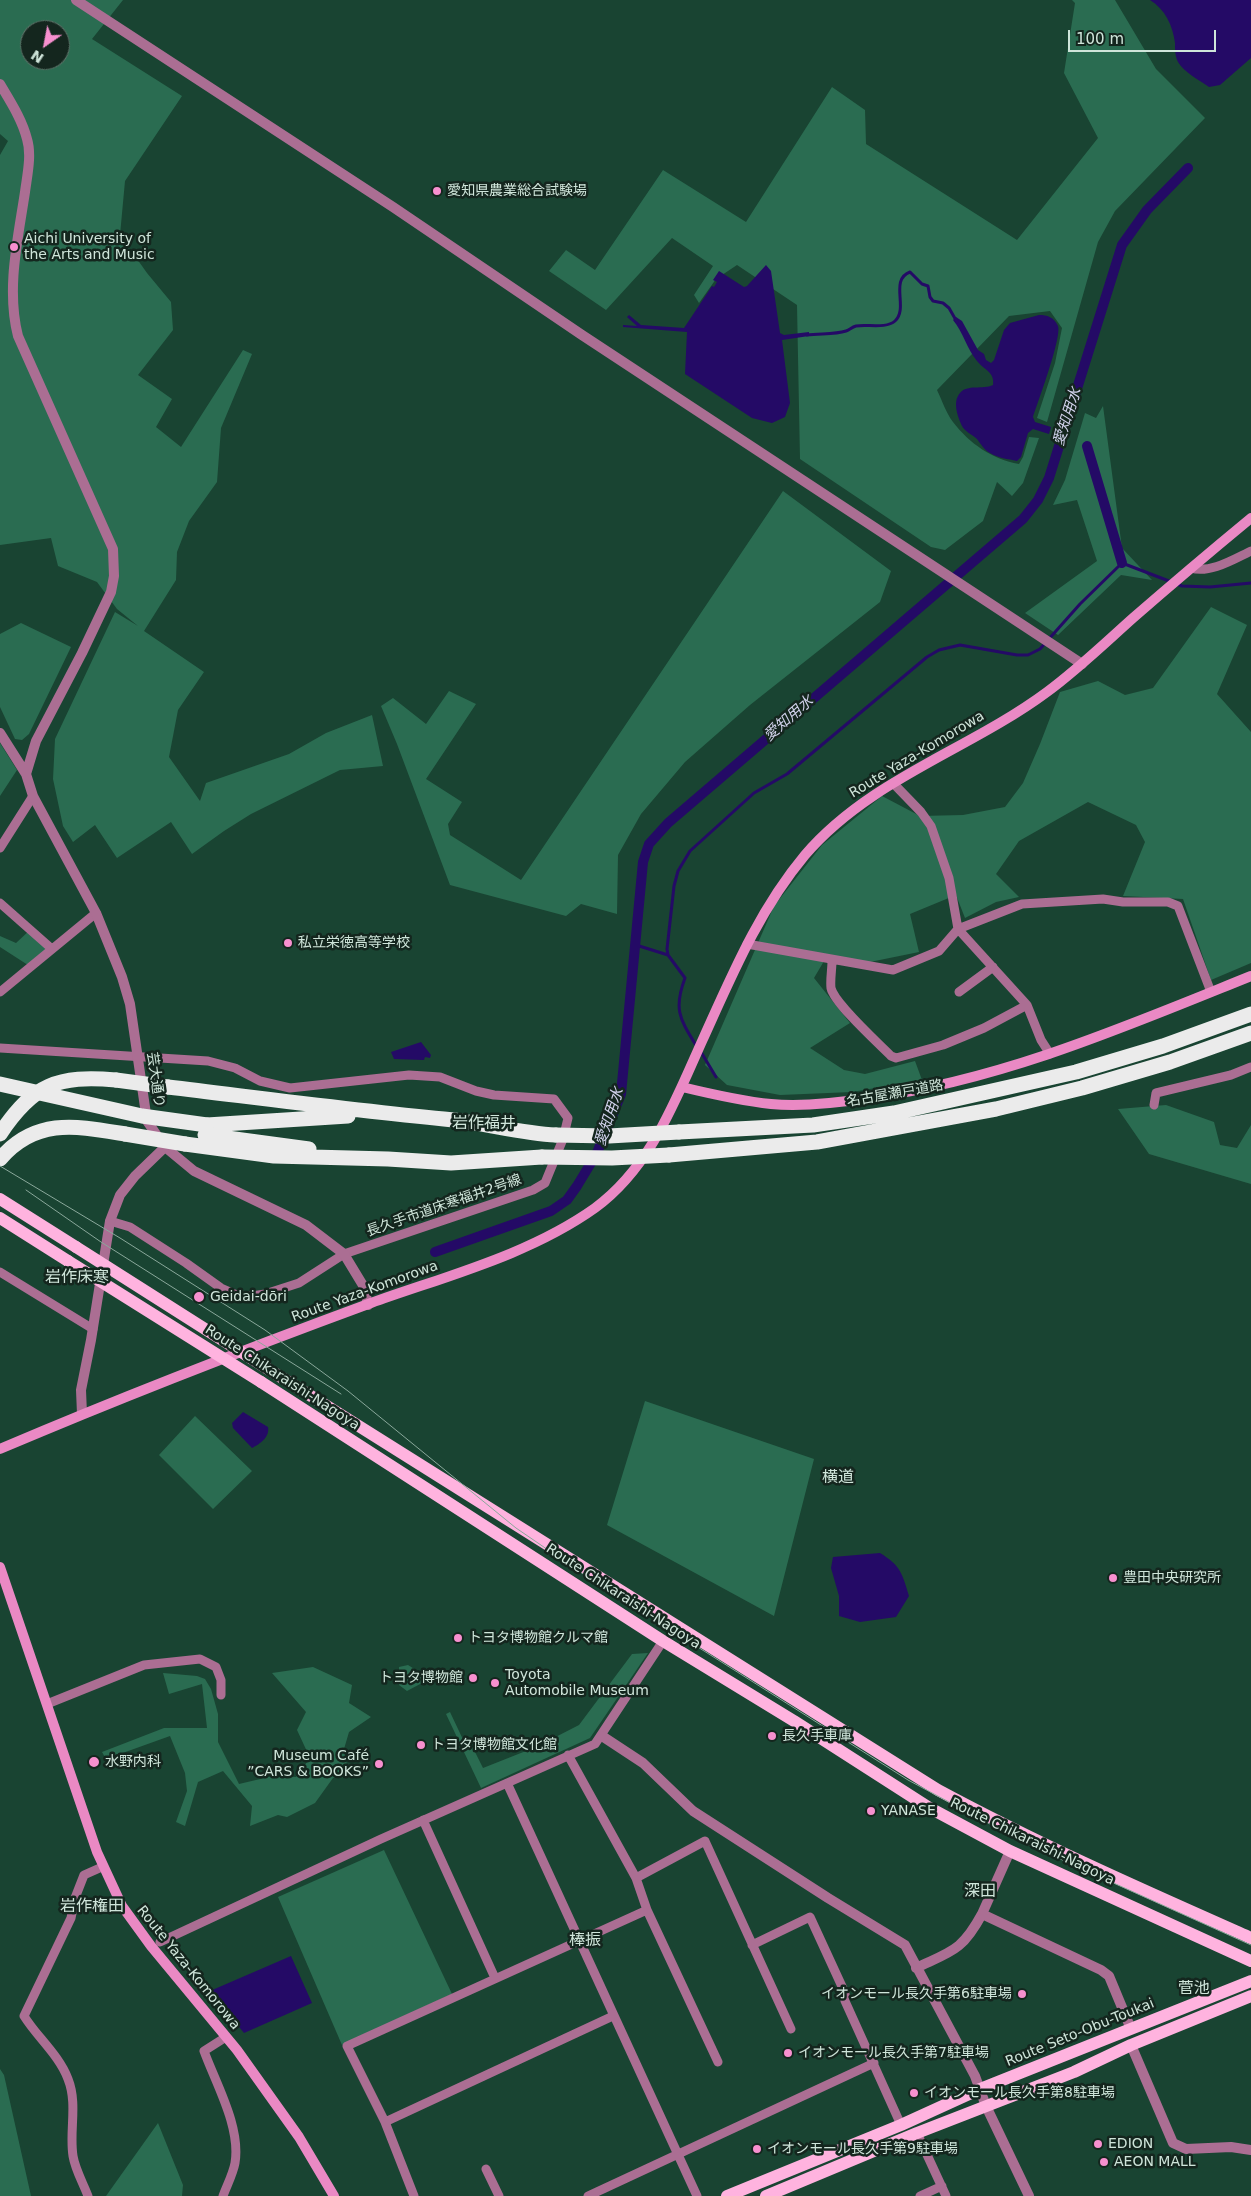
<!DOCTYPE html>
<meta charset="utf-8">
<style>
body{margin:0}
#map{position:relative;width:1251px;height:2196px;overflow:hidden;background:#194432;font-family:"DejaVu Sans",sans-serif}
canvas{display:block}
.north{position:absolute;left:20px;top:20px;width:50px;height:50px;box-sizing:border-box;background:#14261e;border:1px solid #5f7269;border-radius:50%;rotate:213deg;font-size:14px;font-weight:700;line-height:20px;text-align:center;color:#cfe5da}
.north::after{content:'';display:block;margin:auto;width:18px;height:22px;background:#f790cf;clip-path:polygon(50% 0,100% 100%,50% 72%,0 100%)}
.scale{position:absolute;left:1068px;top:30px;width:148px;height:22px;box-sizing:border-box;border:2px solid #cfe5da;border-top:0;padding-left:6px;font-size:15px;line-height:18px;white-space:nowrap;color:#cfe5da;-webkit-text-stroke:4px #14261e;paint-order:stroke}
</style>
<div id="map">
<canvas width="1251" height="2196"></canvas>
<div class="north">N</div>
<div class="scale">100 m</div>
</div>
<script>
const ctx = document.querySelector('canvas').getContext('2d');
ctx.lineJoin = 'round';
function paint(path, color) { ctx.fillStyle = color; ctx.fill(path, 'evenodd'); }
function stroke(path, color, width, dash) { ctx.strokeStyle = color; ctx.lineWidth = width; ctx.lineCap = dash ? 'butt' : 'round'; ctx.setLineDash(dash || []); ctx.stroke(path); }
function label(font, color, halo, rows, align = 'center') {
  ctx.font = font + ' "DejaVu Sans","Noto Sans JP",sans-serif'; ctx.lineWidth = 5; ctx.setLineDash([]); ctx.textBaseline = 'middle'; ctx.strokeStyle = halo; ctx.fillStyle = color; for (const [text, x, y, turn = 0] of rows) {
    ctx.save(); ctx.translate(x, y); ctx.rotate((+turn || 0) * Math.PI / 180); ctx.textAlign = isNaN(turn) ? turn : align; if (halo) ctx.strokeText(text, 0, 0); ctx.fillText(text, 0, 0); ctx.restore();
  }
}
paint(new Path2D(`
 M0,0H123L92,39L182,96L125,181L120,235L147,273L171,302L173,330L138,375L172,399L156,427L181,447L243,350L252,354L221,428L217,482L189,521L177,552L176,580L144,631L204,672L178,710L169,757L200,801L206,783L289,754L326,733L372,715L383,766L340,770L251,814L224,831L192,854L171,822L117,858L95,825L73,842L63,826L53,779L55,739L115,612L138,626L117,609L97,582L58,566L51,538L0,545V155L8,141L0,134ZM30,30H60V60H30Z
 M1072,0H1115L1156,69L1205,118L1115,211L1098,242L1047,422L1037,418L1055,363L1062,328L1050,311L1009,316L937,390C942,400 946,413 953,422C970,444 992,459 1019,464L1023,457L1029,437L1039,438L1023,483L1012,496L997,482L983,521L945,550L931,547L800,459L797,305L737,265L716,279L699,303L694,295L713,266L672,238L606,310L549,271L566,250L595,270L663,170L746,222L832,87L865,110L866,144L1017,240L1098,138L1064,73L1075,3Z
 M1103,406L1122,548L1152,580L1121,575L1058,635L1025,613L1097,561L1077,500L1053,505L1065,480L1085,413L1096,418Z
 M783,491L891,571L880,602L750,705L685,762L641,814L618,855L617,914L581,904L566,916L450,885L397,744L381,706L393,698L426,724L449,691L476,704L426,779L462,802L448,824L450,835L521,880Z
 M1211,607L1247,625L1217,694L1251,732V963L1211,980L1183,899L1123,896L1145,842L1136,825L1088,802L1019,841L996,874L1019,897L996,902L965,918L956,895L910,914L919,952L865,963L827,956L814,978L850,1023L810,1048L844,1070L865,1074L915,1061L922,1080L852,1092L780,1095L727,1085L705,1065L774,906L822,845L882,796L920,816L963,815L1005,807L1023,783L1040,744L1060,692L1098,681L1125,695L1153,688Z
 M21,623L71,647L29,734L22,740L15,739L0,707V634Z
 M0,743L17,770L0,796Z
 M31,929L52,949L31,967L0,947V936L16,943Z
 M1166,1105L1214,1122L1220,1145L1237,1148L1251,1125V1184L1149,1154L1118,1109Z
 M645,1401L814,1459L774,1616L607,1525Z
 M195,1416L252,1471L213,1509L159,1455Z
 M648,1653L590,1738L481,1788L446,1714L450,1712L467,1748L472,1746L483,1768L536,1747L579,1725L632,1654Z
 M408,1665L424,1675L422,1683L407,1691L399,1685V1667Z
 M313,1667L352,1685L349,1703L371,1717L349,1732L344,1749L348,1771L333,1778L315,1803L287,1817L278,1815L250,1826L252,1806L223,1771L198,1782L185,1826L176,1822L187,1791L185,1773L170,1736L106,1759L102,1752L164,1728H207L202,1684L169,1694L163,1673L197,1676L205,1679L211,1689L218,1714V1742L239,1784L273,1776L296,1777L310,1758L297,1730L306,1712L272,1673Z
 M384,1850L452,1994L342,2045L278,1897Z
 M0,2069L4,2075L31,2196H0Z
 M158,2123L183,2185L182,2196H106Z`), '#2a6c51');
paint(new Path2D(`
 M1150,0H1251V58L1220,85L1209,87C1199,80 1184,72 1178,62C1175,56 1175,49 1175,43C1173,26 1165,9 1150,0Z
 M766,265L771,271L780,333L784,335L809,332V336L782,340L790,403L785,417L772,423L752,418L685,374L687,332L623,327V325L637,326L627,317L629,315L641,325L684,328L712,286L714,287L717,282L713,280L719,271L744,287L747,286Z
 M1039,315C1047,315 1054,317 1058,326C1062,337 1038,402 1033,417L1035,422L1051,427L1049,434L1033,429L1028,433L1021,457L1017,461C1008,459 998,458 990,453C984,450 981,444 977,439C973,435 964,431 962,426C958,417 952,402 960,393C967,384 983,390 993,385C995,372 984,370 977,361C967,349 963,332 953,320L956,317L962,321L978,350L984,354L986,360L991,363L994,360L1004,330L1010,323Z
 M421,1042L431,1055L430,1058L425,1057L424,1060L394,1059L391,1052Z
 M243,1412L268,1427C270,1437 260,1444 252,1448L233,1428L232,1423Z
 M880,1553C901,1566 902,1573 909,1596L896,1617L860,1622L839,1616V1596L831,1568L833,1557Z
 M291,1956L312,2003L244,2033L210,1991Z`), '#240a66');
stroke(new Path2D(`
 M807,335C819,333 834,335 846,331C849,330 852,327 856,326C867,324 886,329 895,321C909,308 889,280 910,272L922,284L928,286L930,297L933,301L943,303L949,308L957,322
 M636,945L668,955
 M697,1047C680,1019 673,1010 685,978L668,955L667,949L674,886L678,871L690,851L754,793L787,774L927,657L939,650L960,645L1017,655H1028L1040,649L1080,604L1122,563L1182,586L1210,587L1251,583
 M701,1052L716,1077`), '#240a66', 3);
stroke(new Path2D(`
 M1087,446L1122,563
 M435,1252L551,1211L567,1200L577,1186L597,1153L621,1094L643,862L649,844L668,823L1023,519L1038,500L1049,478L1122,245L1147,210L1188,168`), '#240a66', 10);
stroke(new Path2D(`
 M1191,568C1210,574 1234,559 1251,551
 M893,783L921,812L931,826L949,878L958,929L1027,1005L1041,1040L1050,1054
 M0,848L33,796
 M0,903L52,949
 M747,944L893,970L939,951L958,929L1022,904L1103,899L1123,902H1168L1178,906L1211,992
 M832,961C832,969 830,980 831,988C834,1003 878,1043 891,1056L896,1058L943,1045L984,1028L1027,1005
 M0,992L96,913
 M959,992L993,967
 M0,1048L208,1061L235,1068L260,1081L290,1088L409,1075L440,1077L476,1091L494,1095L554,1099L568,1118L563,1139L545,1183L533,1190L344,1254L299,1283L265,1294L252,1296L237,1295L221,1288L186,1263L130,1227L110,1221
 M1154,1105L1156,1093L1231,1075L1251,1067
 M0,1272L93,1329
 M47,1704L144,1665L200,1659L216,1667L221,1680V1695
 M568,1755L636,1878
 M507,1783L697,2196
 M423,1820L495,1978
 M160,1942L381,1839L595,1744L663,1641
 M752,1945L810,1917L845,1993V2001L901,2125
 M613,2016L385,2122L347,2046L647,1910
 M718,2062L647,1910L636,1878L705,1841L791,2029
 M385,2122L414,2196
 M917,2133L946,2196
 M486,2169L499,2196
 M88,2196C83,2183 75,2169 73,2156C69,2131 78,2104 68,2079C59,2055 37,2037 24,2016L71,1918L75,1898L84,1875L102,1867
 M223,2196C227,2185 233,2174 235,2163C241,2127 216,2084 204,2051L226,2037
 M588,2196L874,2063
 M920,2196L942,2186`), '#ab6e93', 9);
stroke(new Path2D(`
 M76,0L393,207L582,335L1082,664
 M0,84C10,101 22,119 27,139C32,155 27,176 25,192C18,239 6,289 18,336L113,549L114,576L111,592L82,653L36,741L26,774
 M0,733L26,774L33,796L96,913L122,977L130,1004L147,1121L165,1147L194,1171L306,1225L344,1254L364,1287L368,1305
 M82,1414L81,1390L91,1340L110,1221L120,1195L135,1176L165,1147
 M602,1736L643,1763L693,1811L828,1898L905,1945L975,2076L986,2106L1029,2196
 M982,1914L1010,1851
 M916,1968C952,1951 962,1951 982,1914L1101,1970L1109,1976L1131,2029
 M1131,2045L1173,2143L1186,2149L1231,2147L1251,2150`), '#ab6e93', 10);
stroke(new Path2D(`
 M682,1087C711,1094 741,1101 771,1104C804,1107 837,1103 869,1098C1002,1080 1127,1026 1251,976
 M0,1449C122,1397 246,1349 371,1303C446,1276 529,1255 595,1208C651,1167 675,1101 703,1039C732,975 759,910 805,855C870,779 969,750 1047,692C1077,670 1105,643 1133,618C1172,584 1211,551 1251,518
 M0,1567L97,1852L122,1906L151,1946L237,2050L299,2137L334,2196`), '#ea89c4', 10);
stroke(new Path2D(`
 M0,1199L76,1247
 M0,1218L68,1261
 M268,1369L938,1790C1040,1845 1145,1891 1251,1938
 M261,1382L663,1641L794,1721L928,1807L1010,1851L1251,1961
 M727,2196L901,2125L980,2089L1251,1981
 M766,2196L917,2133L1074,2072L1131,2045L1251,1996`), '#ffb3df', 12);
stroke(new Path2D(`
 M168,1087C260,1098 351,1110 444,1119C482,1122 518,1133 556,1135
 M207,1125L348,1116
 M679,1132L813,1125L894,1113L1076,1072L1163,1046L1251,1014
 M0,1134C33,1084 58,1075 116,1080
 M205,1135L309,1149
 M185,1144L274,1156L388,1159L451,1163L542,1157
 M669,1155L817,1142L996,1109L1082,1088L1170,1062L1251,1033
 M0,1159C36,1117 77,1126 125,1134`), '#ebebeb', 15);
stroke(new Path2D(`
 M0,1166L120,1238L265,1330L348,1391L516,1528L595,1582L908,1780L1027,1844L1251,1945
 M26,1190L101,1242L341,1394`), '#8aa89b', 1);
stroke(new Path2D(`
 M76,1247L268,1369
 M68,1261L261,1382`), '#ffb3df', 12);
stroke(new Path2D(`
 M116,1080L168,1087
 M0,1084L142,1116L207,1125
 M125,1134L185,1144
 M556,1135L609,1136L679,1132
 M542,1157L612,1158L669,1155`), '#ebebeb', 15);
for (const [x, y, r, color] of [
 [437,191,5,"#f790cf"],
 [14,247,5,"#f790cf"],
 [288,943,5,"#f790cf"],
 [199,1297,6,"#f790cf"],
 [1113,1578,5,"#f790cf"],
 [458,1638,5,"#f790cf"],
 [473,1678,5,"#f790cf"],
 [495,1683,5,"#f790cf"],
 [772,1736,5,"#f790cf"],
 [421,1745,5,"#f790cf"],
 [94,1762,6,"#f790cf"],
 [379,1764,5,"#f790cf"],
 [871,1811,5,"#f790cf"],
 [1022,1994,5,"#f790cf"],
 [788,2053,5,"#f790cf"],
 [914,2093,5,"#f790cf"],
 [1098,2144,5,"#f790cf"],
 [757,2149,5,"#f790cf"],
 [1104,2162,5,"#f790cf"]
]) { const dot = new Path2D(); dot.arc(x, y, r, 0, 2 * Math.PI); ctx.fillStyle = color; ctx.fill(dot); stroke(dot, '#14261e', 2); }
label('14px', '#cfe5da', '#14261e', [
 ["愛知県農業総合試験場",447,191],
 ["Aichi University of",24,239],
 ["the Arts and Music",24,255],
 ["私立栄徳高等学校",298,943],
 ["Geidai-dōri",210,1297],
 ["豊田中央研究所",1123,1578],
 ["トヨタ博物館クルマ館",468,1638],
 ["Toyota",505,1675],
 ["Automobile Museum",505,1691],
 ["トヨタ博物館",463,1678,"right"],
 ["長久手車庫",782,1736],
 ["トヨタ博物館文化館",431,1745],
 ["Museum Café",369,1756,"right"],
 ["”CARS & BOOKS”",369,1772,"right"],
 ["水野内科",105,1762],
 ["YANASE",881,1811],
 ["イオンモール長久手第6駐車場",1012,1994,"right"],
 ["イオンモール長久手第7駐車場",798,2053],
 ["イオンモール長久手第8駐車場",924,2093],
 ["EDION",1108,2144],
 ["イオンモール長久手第9駐車場",767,2149],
 ["AEON MALL",1114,2162]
], 'left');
label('14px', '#cfe5da', '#14261e', [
 ["Route Yaza-Komorowa",917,755,-31],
 ["芸大通り",155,1080,82],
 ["名古屋瀬戸道路",895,1094,-10],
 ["長久手市道床寒福井2号線",444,1206,-19],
 ["Route Yaza-Komorowa",365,1292,-20],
 ["Route Chikaraishi-Nagoya",282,1378,33],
 ["Route Chikaraishi-Nagoya",623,1597,33],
 ["Route Chikaraishi-Nagoya",1032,1842,26],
 ["Route Yaza-Komorowa",188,1968,51],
 ["Route Seto-Obu-Toukai",1080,2033,-22]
]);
label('italic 15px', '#d1d2eb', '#14261e', [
 ["愛知用水",1068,417,-72],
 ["愛知用水",789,719,-41],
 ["愛知用水",610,1117,-71]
]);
label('16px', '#cfe5da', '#14261e', [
 ["岩作福井",484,1124],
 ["岩作床寒",77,1278],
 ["横道",838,1478],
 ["深田",980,1892],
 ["岩作権田",92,1907],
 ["棒振",585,1941],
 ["菅池",1194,1989]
]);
</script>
